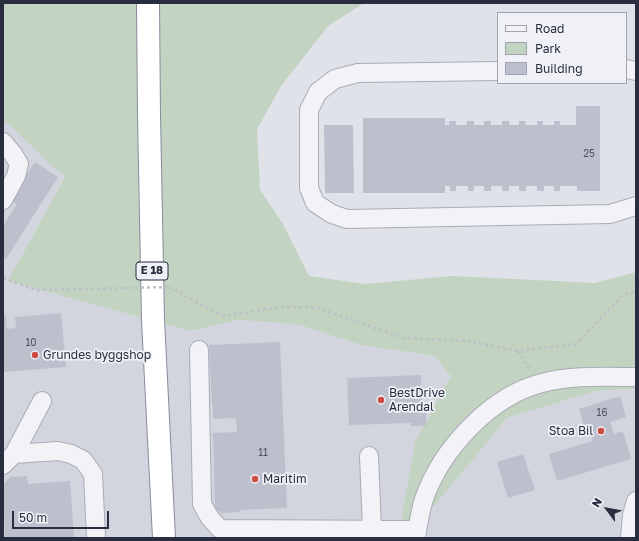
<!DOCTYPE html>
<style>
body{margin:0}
#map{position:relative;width:639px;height:541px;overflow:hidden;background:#e0e2e9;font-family:"Golos Text",sans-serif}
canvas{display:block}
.frame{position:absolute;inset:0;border:4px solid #292d40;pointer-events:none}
.legend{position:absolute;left:497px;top:12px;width:130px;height:72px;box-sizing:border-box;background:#eff1f6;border:1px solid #a0a3ad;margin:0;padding:5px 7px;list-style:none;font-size:12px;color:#292d40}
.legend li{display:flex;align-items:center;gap:8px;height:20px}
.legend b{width:20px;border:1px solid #a0a3ad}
.north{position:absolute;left:587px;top:489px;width:40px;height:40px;-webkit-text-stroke:3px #eff1f6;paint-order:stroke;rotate:302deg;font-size:11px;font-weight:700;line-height:16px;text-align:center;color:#292d40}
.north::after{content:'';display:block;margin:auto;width:14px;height:18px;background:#292d40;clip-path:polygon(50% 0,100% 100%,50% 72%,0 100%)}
.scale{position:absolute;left:12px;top:511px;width:97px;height:18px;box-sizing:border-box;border:2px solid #292d40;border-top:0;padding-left:5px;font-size:12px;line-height:14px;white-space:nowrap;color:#292d40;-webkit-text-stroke:3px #eff1f6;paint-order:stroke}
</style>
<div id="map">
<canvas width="639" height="541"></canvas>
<div class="frame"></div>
<ul class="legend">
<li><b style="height:5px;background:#f3f3f7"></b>Road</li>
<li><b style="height:11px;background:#c2d3c1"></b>Park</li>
<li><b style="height:11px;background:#bdc0cc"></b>Building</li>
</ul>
<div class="north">N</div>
<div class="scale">50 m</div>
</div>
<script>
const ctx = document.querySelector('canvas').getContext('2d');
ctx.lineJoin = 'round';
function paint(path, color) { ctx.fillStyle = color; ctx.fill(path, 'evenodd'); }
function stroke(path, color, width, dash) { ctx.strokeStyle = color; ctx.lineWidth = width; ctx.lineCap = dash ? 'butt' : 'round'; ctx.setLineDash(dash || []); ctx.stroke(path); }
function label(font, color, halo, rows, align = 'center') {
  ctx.font = font + ' "Golos Text",sans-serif'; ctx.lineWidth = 3.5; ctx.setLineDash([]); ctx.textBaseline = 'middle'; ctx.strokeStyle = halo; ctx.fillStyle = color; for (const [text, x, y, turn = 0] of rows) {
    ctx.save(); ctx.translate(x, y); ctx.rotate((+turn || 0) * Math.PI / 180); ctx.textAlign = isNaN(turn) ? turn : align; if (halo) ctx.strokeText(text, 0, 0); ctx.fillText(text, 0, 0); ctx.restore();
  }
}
paint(new Path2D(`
 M3,119L51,165L65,175L8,281L190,331L239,320L297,324L361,345L433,356L451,376L415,442L420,523L507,418L596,391L636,389V538H3Z`), '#d2d4de');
paint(new Path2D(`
 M3,3H364L328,26L281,86L257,129L260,190L283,224L309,276L365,284L453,276L595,283L636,272V389L596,391L507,418L420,523L401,522L415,442L451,376L434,356L361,345L297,324L239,320L190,331L8,281L65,176L51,165L3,119Z`), '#c2d3c1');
paint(new Path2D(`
 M576,106H600V191H577V186H560V191H554V186H544V191H537V186H526V191H519V186H509V191H502V186H491V191H484V186H474V191H468V186H456V191H450V186H445V193H363V118H445V125H449V121H456V125H467V121H474V125H484V121H491V125H502V121H509V125H519V121H526L525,125H537V121H543V125H554V121H560V125H576Z
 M324,125H353L354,193H325Z
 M35,162L58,177L6,259L3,257V226L17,204L10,200Z
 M61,313L66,367L3,372V315H6L7,329L16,328L15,317Z
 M280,342L287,508L240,510V512L222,513L217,510L215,507L213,433L237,432L236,418L213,419V406H212L209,345Z
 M421,375L422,413H426V426H411V423L349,425L347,378Z
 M620,396L626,417L610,422L614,434L623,431L631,459L557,481L549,454L593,441L589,428L585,430L579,409Z
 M523,454L535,490L508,498L497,462Z
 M27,476L28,484L70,481L74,538H5L3,485L10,477Z`), '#bdc0cc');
const minor = new Path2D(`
 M626,69L636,71
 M498,71L358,73L335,79L318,92L309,110V188L315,203L332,214L347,219L610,214L636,206
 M3,142L13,154L19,164L16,176L3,200
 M199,350L202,504L210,518L220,529L417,530
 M14,454L42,401
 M369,456L372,529
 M3,465L14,454L58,451L71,454L83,460L93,474L96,538
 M416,538C418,525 420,511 424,499C441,450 490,396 542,383C573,375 604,377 636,377
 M630,538L632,515L636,501`);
const highway = new Path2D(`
 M148,3L149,115L153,320L164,538`);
stroke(minor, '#a9acb6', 20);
stroke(highway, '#878c9f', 24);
stroke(new Path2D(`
 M3,278L36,290L123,288
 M169,287L223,316L279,307H316L403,338L469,341L518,351L576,344L623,295L636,291
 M518,351L531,371`), '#bec0c7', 2.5, [3, 3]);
stroke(minor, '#f3f3f7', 18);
stroke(highway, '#fff', 22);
stroke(new Path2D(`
 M123,288L169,287`), '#bec0c7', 2.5, [3, 3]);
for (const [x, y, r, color] of [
 [35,355,4,"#cd4c46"],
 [381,400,4,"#cd4c46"],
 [601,431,4,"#cd4c46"],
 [255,479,4,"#cd4c46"]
]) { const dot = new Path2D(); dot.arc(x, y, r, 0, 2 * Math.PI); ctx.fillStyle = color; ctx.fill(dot); stroke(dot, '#eff1f6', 1.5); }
label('10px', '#4e5263', null, [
 ["25",589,154],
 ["10",31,343],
 ["16",602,413],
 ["11",263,453]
]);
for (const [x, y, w] of [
 [152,271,32]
]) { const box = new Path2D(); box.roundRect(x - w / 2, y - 9, w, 18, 3); ctx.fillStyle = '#eff1f6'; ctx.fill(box); stroke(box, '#292d40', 1); }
label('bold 11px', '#292d40', null, [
 ["E 18",152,271]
]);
label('12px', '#292d40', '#eff1f6', [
 ["Grundes byggshop",43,355],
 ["BestDrive",389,393],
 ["Arendal",389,407],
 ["Stoa Bil",593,431,"right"],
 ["Maritim",263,479]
], 'left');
</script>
